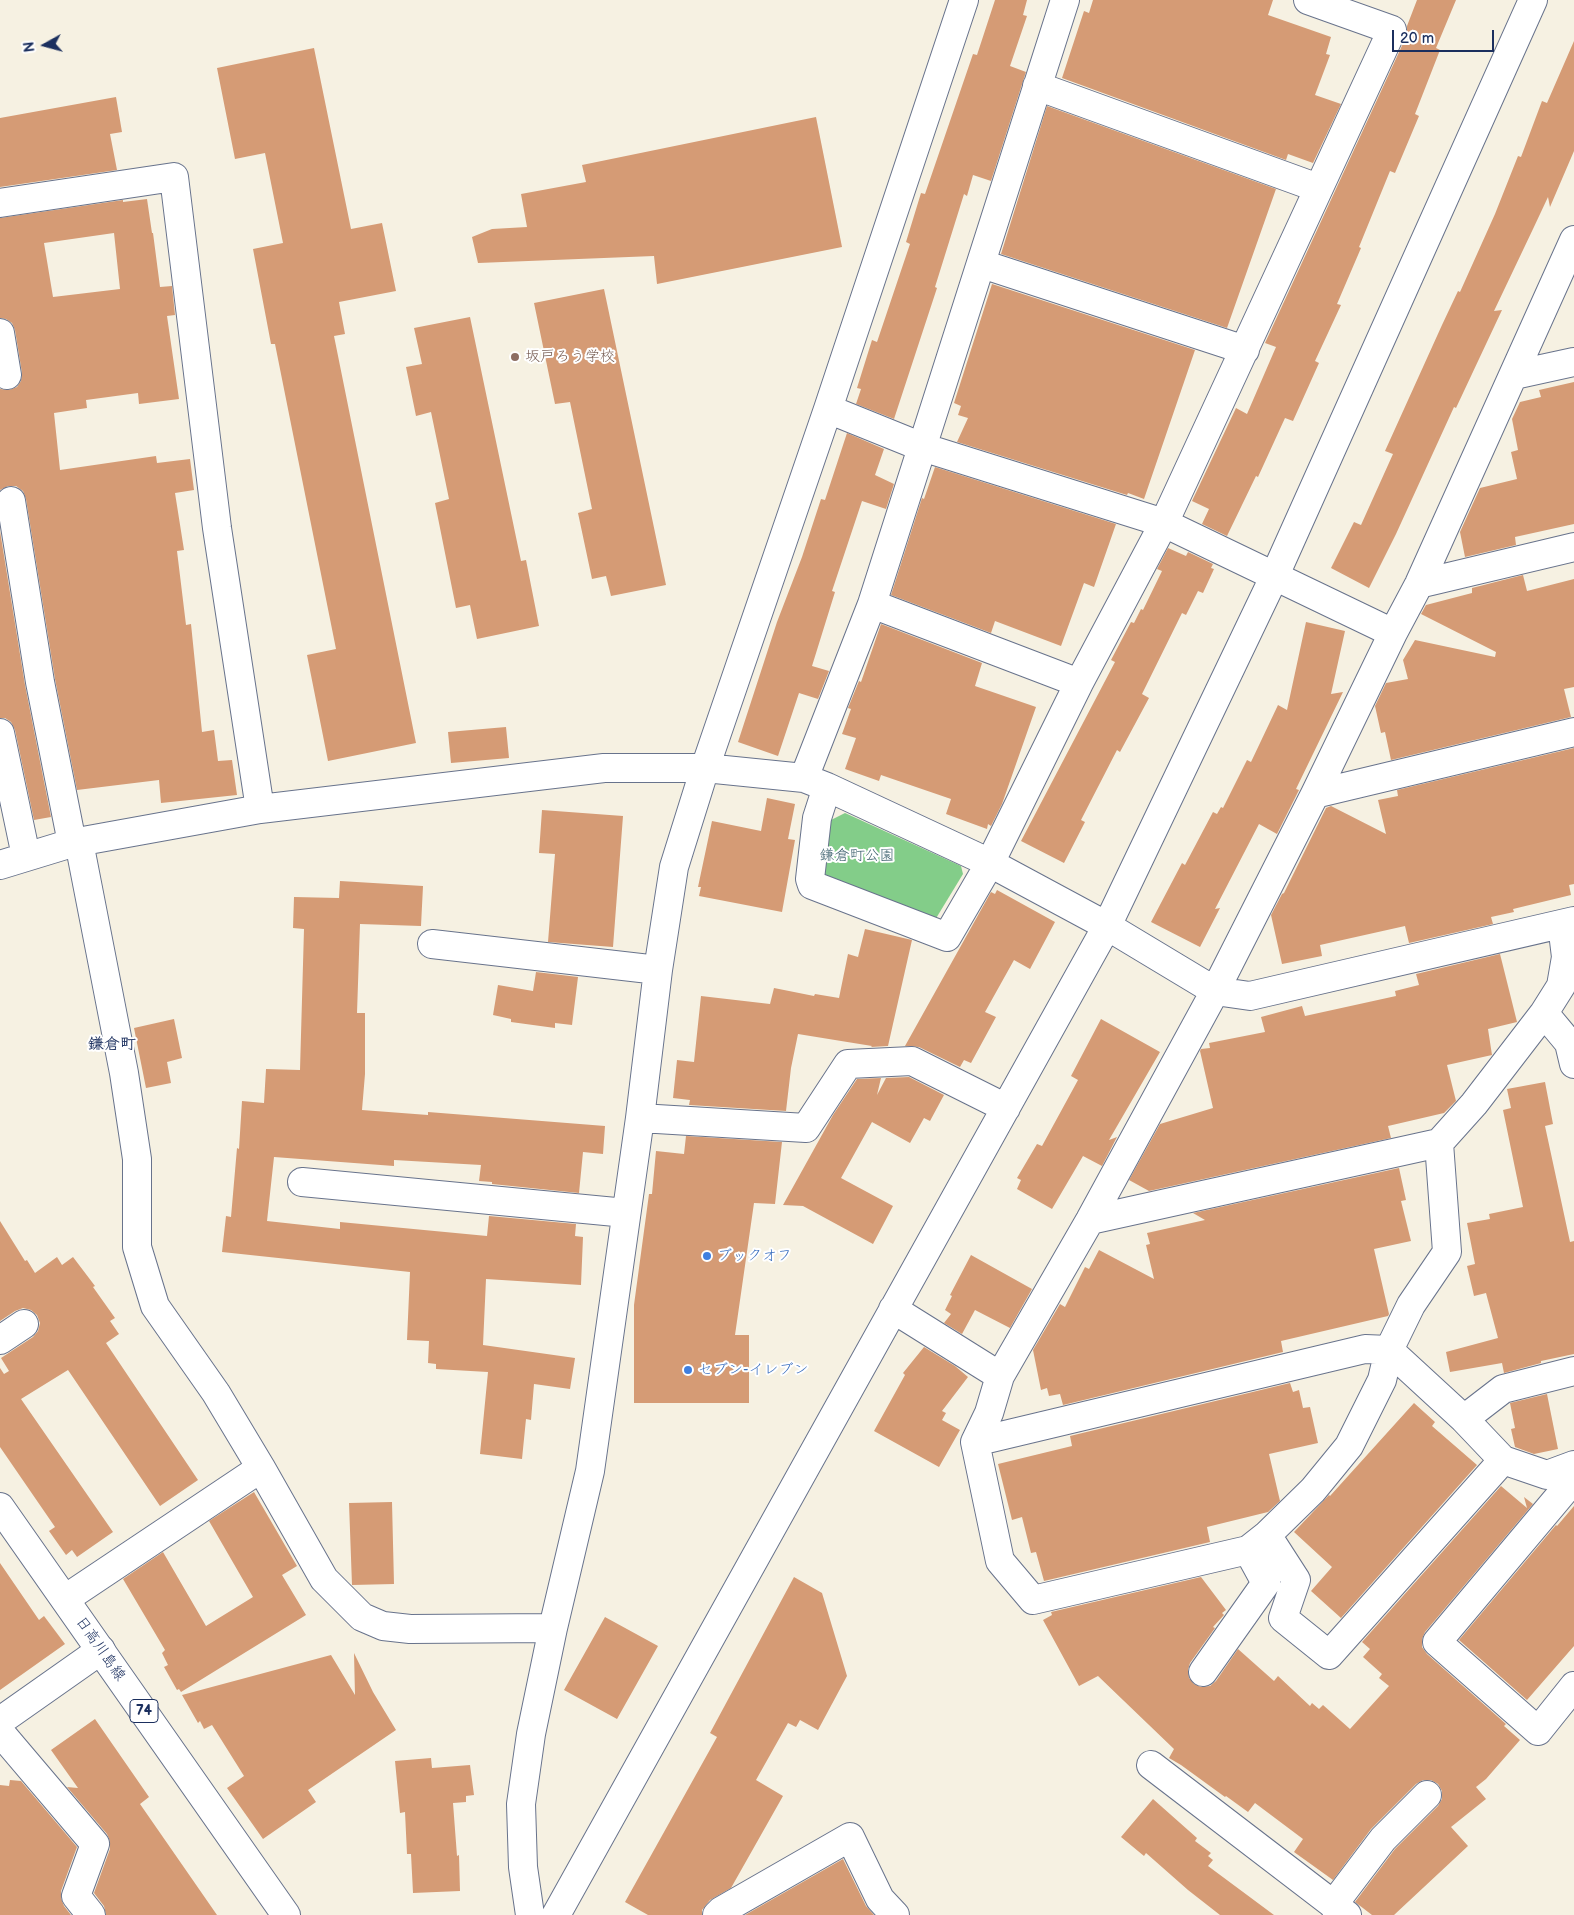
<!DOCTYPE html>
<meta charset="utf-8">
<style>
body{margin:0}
#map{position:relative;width:1574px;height:1915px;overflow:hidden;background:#f6f1e2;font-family:"Balsamiq Sans",sans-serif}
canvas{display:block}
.north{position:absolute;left:20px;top:20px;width:50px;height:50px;-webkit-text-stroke:4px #fff;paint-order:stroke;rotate:263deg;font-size:14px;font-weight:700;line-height:20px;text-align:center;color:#1b2f5e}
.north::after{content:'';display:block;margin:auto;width:18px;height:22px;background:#1b2f5e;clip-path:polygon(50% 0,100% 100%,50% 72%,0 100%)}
.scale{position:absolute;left:1392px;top:30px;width:102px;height:22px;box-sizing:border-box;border:2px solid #1b2f5e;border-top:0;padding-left:6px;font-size:15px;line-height:18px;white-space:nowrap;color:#1b2f5e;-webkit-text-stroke:4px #fff;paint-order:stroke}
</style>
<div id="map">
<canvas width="1574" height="1915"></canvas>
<div class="north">N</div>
<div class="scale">20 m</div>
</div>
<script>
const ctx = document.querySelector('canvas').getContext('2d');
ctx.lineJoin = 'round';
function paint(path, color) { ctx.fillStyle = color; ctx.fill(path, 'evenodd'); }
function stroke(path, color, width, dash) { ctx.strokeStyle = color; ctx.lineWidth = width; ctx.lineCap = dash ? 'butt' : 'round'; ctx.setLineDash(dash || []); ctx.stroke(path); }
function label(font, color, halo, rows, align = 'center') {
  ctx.font = font + ' "Balsamiq Sans","Klee One",sans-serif'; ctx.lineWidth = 4; ctx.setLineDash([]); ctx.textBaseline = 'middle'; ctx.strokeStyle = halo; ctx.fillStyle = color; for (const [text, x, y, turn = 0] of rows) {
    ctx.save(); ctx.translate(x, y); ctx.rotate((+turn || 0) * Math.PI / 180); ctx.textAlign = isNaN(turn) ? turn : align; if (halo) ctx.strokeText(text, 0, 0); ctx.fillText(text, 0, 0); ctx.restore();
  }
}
paint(new Path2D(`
 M845,813L961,866L963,874L935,920L828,881L821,867L829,821Z`), '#83cd89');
paint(new Path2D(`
 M995,0H1027L1023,15L1027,16L1010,66L1026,72L991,181L973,175L967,196L964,194L935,287L937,288L894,419L856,404L861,389L857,388L872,340L877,342L910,244L906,242L921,193L925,194L973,54L977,55Z
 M1093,0H1273L1268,15L1331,37L1326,54L1330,55L1315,95L1341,104L1313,163L1288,154L1286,160L1062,78L1084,11L1089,13Z
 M1417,0H1456L1436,48L1440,50L1415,114L1419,116L1395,173L1390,171L1359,247L1361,248L1337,304L1341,305L1315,361L1319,363L1293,421L1285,418L1258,477L1256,476L1227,536L1202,524L1209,509L1192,501L1236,408L1247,414L1276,347L1265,343L1406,37L1407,26Z
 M1574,41V151L1550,207L1548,197L1533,229L1494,311L1502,310L1456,408L1454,407L1396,534L1369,588L1331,568L1354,522L1361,525L1393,454L1385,451L1442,325L1458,291L1460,292L1495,214L1518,156L1521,157L1542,101L1547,103Z
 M314,48L351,229L382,223L396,291L339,302L345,334L334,336L416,743L328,761L307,655L336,649L275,344H271L253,249L283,243L265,153L235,159L217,68Z
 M116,97L122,132L110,134L117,170L0,187V118Z
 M1047,106L1276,189L1227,328L1001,254Z
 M816,117L842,247L657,284L654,256L478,263L472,237L492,229L527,227L521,194L586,182L582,165Z
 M147,199L152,233H153L160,287L172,286L175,315L167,316L179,399L139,404L138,393L86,400L87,408L54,413L60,470L156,456L157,463L190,459L194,490L175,493L184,550L177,551L186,625L191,624L202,732L214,730L218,761L232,760L237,795L161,803L159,780L77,790L55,679L26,499L23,491L16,486H8L0,490V389L9,390L17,387L21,381L22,373L15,330L12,323L6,319L0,318V218L123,200V202ZM114,233L120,289L53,297L44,243Z
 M992,284L1195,350L1144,499L1128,493L1127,495L957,442L968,418L958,415L961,406L954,403Z
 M604,289L666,585L611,596L606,576L592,579L578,513L592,509L570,402L555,404L534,303Z
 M470,317L521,561L526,560L539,626L477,639L470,605L456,608L435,503L449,499L431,412L416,416L406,367L422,364L414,328Z
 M1574,382V524L1515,537L1516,545L1465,557L1460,532L1480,488L1517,479L1511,452L1518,450L1512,419L1520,402L1541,397L1539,390Z
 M847,433L884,449L875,475L894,484L886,509L862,501L832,591L835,592L812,666L829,671L818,699L799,693L778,756L738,742L777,622L802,557L821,499L825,500Z
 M935,467L1116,524L1094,587L1084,583L1061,646L995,621L991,633L891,595L922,498L924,499Z
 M0,531L25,685L51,817L34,820L15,730L11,722L5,718H0Z
 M1168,548L1186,556L1188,552L1213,564L1211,568L1214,569L1203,593L1198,591L1186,615L1182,613L1142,694L1149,698L1120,752L1117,750L1081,820L1085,822L1064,863L1021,841L1115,662L1111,660L1131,622L1134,623L1141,609L1143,610L1162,571L1157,569Z
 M1523,575L1527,591L1574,579V687L1564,689L1571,717L1391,760L1385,732L1381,733L1375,706L1386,683L1408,679L1403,660L1415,640L1495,657L1496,652L1421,614L1426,605L1472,593V588Z
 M1306,622L1345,631L1331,694L1343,692L1296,789L1299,790L1277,834L1259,824L1215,909L1220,908L1200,947L1151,922L1182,863L1185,865L1213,812L1217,814L1221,807L1223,808L1247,760L1251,762L1278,705L1287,710Z
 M881,624L982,663L975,686L1036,707L1002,804L991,826L988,824L987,829L946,814L951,799L881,775L879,781L845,769L856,738L842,734L851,709L848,708L859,681L861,682Z
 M506,727L509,758L451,763L448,732Z
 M1574,748V884L1569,885L1571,895L1513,909L1514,912L1491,917L1493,924L1409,943L1405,926L1320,945L1322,956L1282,964L1271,915L1282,894L1284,893L1326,808L1331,806L1386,834L1378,800L1398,796L1397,790Z
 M767,798L795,804L788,839L795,840L782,912L699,896L701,887H698L712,821L761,831Z
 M542,810L623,816L613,947L548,942L555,854L539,853Z
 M340,881L423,886L421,926L360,924L357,1013H365V1074L362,1110L428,1115V1112L605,1126L603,1154L583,1152L579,1193L492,1184V1182L479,1181L481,1165L394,1160V1166L274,1157L267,1221L340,1229V1222L487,1236L489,1216L576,1224L575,1236L583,1237L581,1285L486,1279L483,1345L575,1358L570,1389L534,1384L531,1420L526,1419L522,1459L480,1454L488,1372L436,1369V1364L428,1363L429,1341L407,1340L410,1272L222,1252L226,1216L231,1217L237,1148L239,1149L242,1101L264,1103L266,1069L300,1070L304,929L293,928L294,897L339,898Z
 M997,890L1055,922L1030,969L1014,960L985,1012L996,1017L971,1063L964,1060L960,1067L919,1047L905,1046L991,892L995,894Z
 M865,929L912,940L888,1046L871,1047L872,1046L798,1034L791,1068L786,1111L689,1105L690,1100L673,1098L677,1060L694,1062L701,996L770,1004L774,988L814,996L815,994L839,998L848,954L858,957Z
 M1500,954L1517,1022L1488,1029L1492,1055L1447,1065L1456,1101L1444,1113L1388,1126L1391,1138L1149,1191L1129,1180L1160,1124L1213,1108L1200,1051L1201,1049L1210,1048L1209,1043L1265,1032L1261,1017L1302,1006L1305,1016L1396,996L1395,991L1419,985L1416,974Z
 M536,972L578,977L572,1025L555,1023V1028L511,1022V1019L493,1015L498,985L533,991Z
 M174,1019L182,1058L167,1062L171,1083L146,1088L134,1028Z
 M1101,1019L1160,1052L1109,1140L1117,1137L1102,1166L1083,1156L1052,1209L1017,1189L1021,1180L1017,1178L1037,1144L1042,1146L1078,1080L1071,1076Z
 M909,1077L944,1095L930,1121L924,1118L910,1143L872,1122L841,1178L893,1206L873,1244L803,1206L783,1205L833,1115L857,1079L881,1078L877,1095L886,1078Z
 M1545,1082L1553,1124L1545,1126L1570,1242L1574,1241V1354L1541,1361V1363L1504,1373L1502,1363L1450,1372L1446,1352L1498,1338L1486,1293L1474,1296L1467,1266L1475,1264L1467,1223L1490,1219L1489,1214L1523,1207L1503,1110L1511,1108L1507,1089Z
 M686,1136L782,1142L775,1204L754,1203L735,1335H749V1403H634V1305L649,1194H652L656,1151L684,1154Z
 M1399,1168L1406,1200L1401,1201L1411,1241L1374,1249L1389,1314L1388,1316L1281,1341L1283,1352L1063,1405L1060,1394L1049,1396L1047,1388L1041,1390L1033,1350L1060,1304L1065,1307L1085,1267L1089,1269L1099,1250L1154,1279L1146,1245L1150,1244L1147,1233L1205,1220L1193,1213Z
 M0,1221L25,1261L27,1260L35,1273L57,1257L62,1265L73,1257L95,1286L93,1287L115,1318L110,1321L119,1334L106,1343L198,1480L160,1506L68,1370L21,1399L113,1532L77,1557L72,1550L66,1555L49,1531L55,1527L0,1447V1368L4,1374L9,1371L1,1358L33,1337L38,1331L40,1323L37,1315L31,1310L23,1308L15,1311L0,1321Z
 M971,1255L1032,1289L1010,1328L975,1310L962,1334L944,1323L951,1314L945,1310L952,1296L950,1295Z
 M924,1347L955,1366L968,1377L942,1411L946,1413L942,1420L960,1430L939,1467L874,1431L905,1375L903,1373Z
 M1290,1383L1293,1392L1299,1390L1303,1408L1310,1407L1318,1443L1269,1454L1280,1501L1268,1512L1207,1527L1210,1542L1044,1581L1036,1552L1031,1553L1022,1517L1012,1520L998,1464L1072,1446L1070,1436Z
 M1547,1394L1558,1449L1534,1454L1515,1447L1511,1429L1515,1428L1510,1403Z
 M1414,1403L1435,1422L1432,1426L1477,1465L1341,1618L1311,1591L1332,1567L1294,1532L1329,1495L1330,1496Z
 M1501,1486L1527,1508L1524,1497L1533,1504L1425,1632L1422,1639V1647L1427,1654L1506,1724L1504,1726L1520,1740L1486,1779L1476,1787L1486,1799L1451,1827L1468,1846L1394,1915H1372L1355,1902L1395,1849L1438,1806L1442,1799V1791L1438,1784L1431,1780H1423L1416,1784L1371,1829L1333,1880L1294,1852L1303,1839L1255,1803L1248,1812L1226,1796L1225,1797L1181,1765L1169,1758L1174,1749L1098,1676L1079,1686L1043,1620L1052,1615L1051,1612L1201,1577L1226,1610L1222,1613L1224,1615L1213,1627L1215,1628L1190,1663L1188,1670L1189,1678L1194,1684L1201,1687L1210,1686L1216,1681L1238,1649L1274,1681L1278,1676L1310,1706L1312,1703L1319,1709L1323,1705L1350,1729L1389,1686L1379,1678L1382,1674L1363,1657L1370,1649L1362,1642Z
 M254,1492L297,1566L282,1575L306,1615L181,1692L179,1689L177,1690L164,1667L168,1665L162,1653L165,1650L123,1579L163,1552L206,1626L253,1597L209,1521Z
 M392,1502L394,1584L352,1585L349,1503Z
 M1574,1506V1646L1527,1700L1459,1640L1556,1525L1557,1526Z
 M0,1563L39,1620L44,1616L65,1644L0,1690Z
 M794,1577L822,1593L847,1676L818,1730L800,1720L796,1727L788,1723L756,1780L783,1796L731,1888L710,1900L702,1910V1915H648L625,1902L717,1737L710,1733Z
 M605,1617L658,1646L617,1719L564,1690Z
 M354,1653L373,1692L396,1730L308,1790L316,1802L263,1839L227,1788L244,1776L212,1725L204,1729L200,1721L198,1723L182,1695L331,1655L355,1695Z
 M95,1719L149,1797L140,1804L217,1915H106L104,1906L94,1893L110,1849V1841L107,1834L67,1787L78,1788L51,1750Z
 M431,1758L432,1768L470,1765L474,1795L466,1796V1802L453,1803L457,1856L459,1855L460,1891L413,1893L411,1854H407L405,1812L400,1813L395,1761Z
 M10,1780L21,1781L77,1847L61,1891V1898L64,1906L71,1915H0V1785L9,1786Z
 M1153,1799L1197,1838L1195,1841L1211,1853L1208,1856L1213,1860L1208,1866L1274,1915H1220L1188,1890L1146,1853L1144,1856L1121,1837Z
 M843,1859L866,1906L874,1915H745Z`), '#d59b75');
const minor = new Path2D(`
 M1037,86L1318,188
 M0,203L174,177L217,528L260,809
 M982,264L1245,350
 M0,333L7,375
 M1514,375L1574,362
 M828,409L922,447L1164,523L1393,633
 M11,501L40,682L72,843
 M1419,584L1574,547
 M872,604L1079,683
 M0,733L26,856
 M804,778L872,604L1065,0
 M827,787L817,818L810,879L812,885L947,937L990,863L1079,683L1164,523L1392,30L1308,0
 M1315,794L1574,732
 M79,842L124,1073L137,1159V1247L155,1306L216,1393L261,1468L324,1579L362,1617L383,1626L410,1629L553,1628
 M0,865L72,843L260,809L604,768H705L804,778L827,787L990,863L1107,926L1215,991L1250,996L1574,921
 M1562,924L1566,957L1561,986L1544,1013L1474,1104L1439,1143L1447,1252L1411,1305L1389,1350L1382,1380L1349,1446L1313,1490L1267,1535L1248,1550L1033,1600L1000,1561L975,1442L989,1413L1000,1376L1090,1220L1215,991L1315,794L1393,633L1419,584L1574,240
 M432,944L658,970
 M1544,1013L1569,1043L1574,1064
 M640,1118L806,1128L848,1064L912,1061L1006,1108
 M302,1182L626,1213
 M1090,1220L1439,1143
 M893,1309L1000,1376
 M0,1340L24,1324
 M1464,1419L1503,1389L1574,1371
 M975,1442L1365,1349L1389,1350L1464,1419L1503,1460L1547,1475L1574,1465
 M1574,1479L1437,1642L1538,1731L1574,1686
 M1267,1535L1296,1580L1283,1618L1329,1655L1503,1460
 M65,1599L261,1468
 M1203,1672L1266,1583L1248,1550
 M0,1721L101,1650
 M0,1732L95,1844L76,1896L91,1915
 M1151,1765L1347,1915
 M1333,1905L1383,1839L1427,1795
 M530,1915L523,1867L521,1804L531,1734L553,1628L590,1471L640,1118L658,970L674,867L705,768L828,409L964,0
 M556,1915L1107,926L1275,575L1533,0
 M717,1915L721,1911L850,1837L880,1899L895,1915`);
const major = new Path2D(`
 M0,1507L286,1915`);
stroke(minor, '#68738c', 30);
stroke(major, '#68738c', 30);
stroke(minor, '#fff', 28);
stroke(major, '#fff', 28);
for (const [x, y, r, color] of [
 [515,357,5,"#8d6e63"],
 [707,1256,5,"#3f7fe0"],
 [688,1370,5,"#3f7fe0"]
]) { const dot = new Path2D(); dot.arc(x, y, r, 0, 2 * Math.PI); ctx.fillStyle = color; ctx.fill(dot); stroke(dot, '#fff', 2); }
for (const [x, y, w] of [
 [144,1711,28]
]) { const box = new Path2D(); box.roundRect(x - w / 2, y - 11.5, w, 23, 4); ctx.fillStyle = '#fff'; ctx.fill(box); stroke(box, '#1b2f5e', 1); }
label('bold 14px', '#1b2f5e', null, [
 ["74",144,1711]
]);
label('15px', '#785e54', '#fff', [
 ["坂戸ろう学校",525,357]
], 'left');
label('15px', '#3a5e6b', '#fff', [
 ["鎌倉町公園",857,856]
]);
label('15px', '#366cbe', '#fff', [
 ["ブックオフ",717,1256],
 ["セブン-イレブン",698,1370]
], 'left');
label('15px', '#1b2f5e', '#fff', [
 ["日高川島線",100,1649,55]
]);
label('bold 16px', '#1b2f5e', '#fff', [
 ["鎌倉町",112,1045]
]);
</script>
